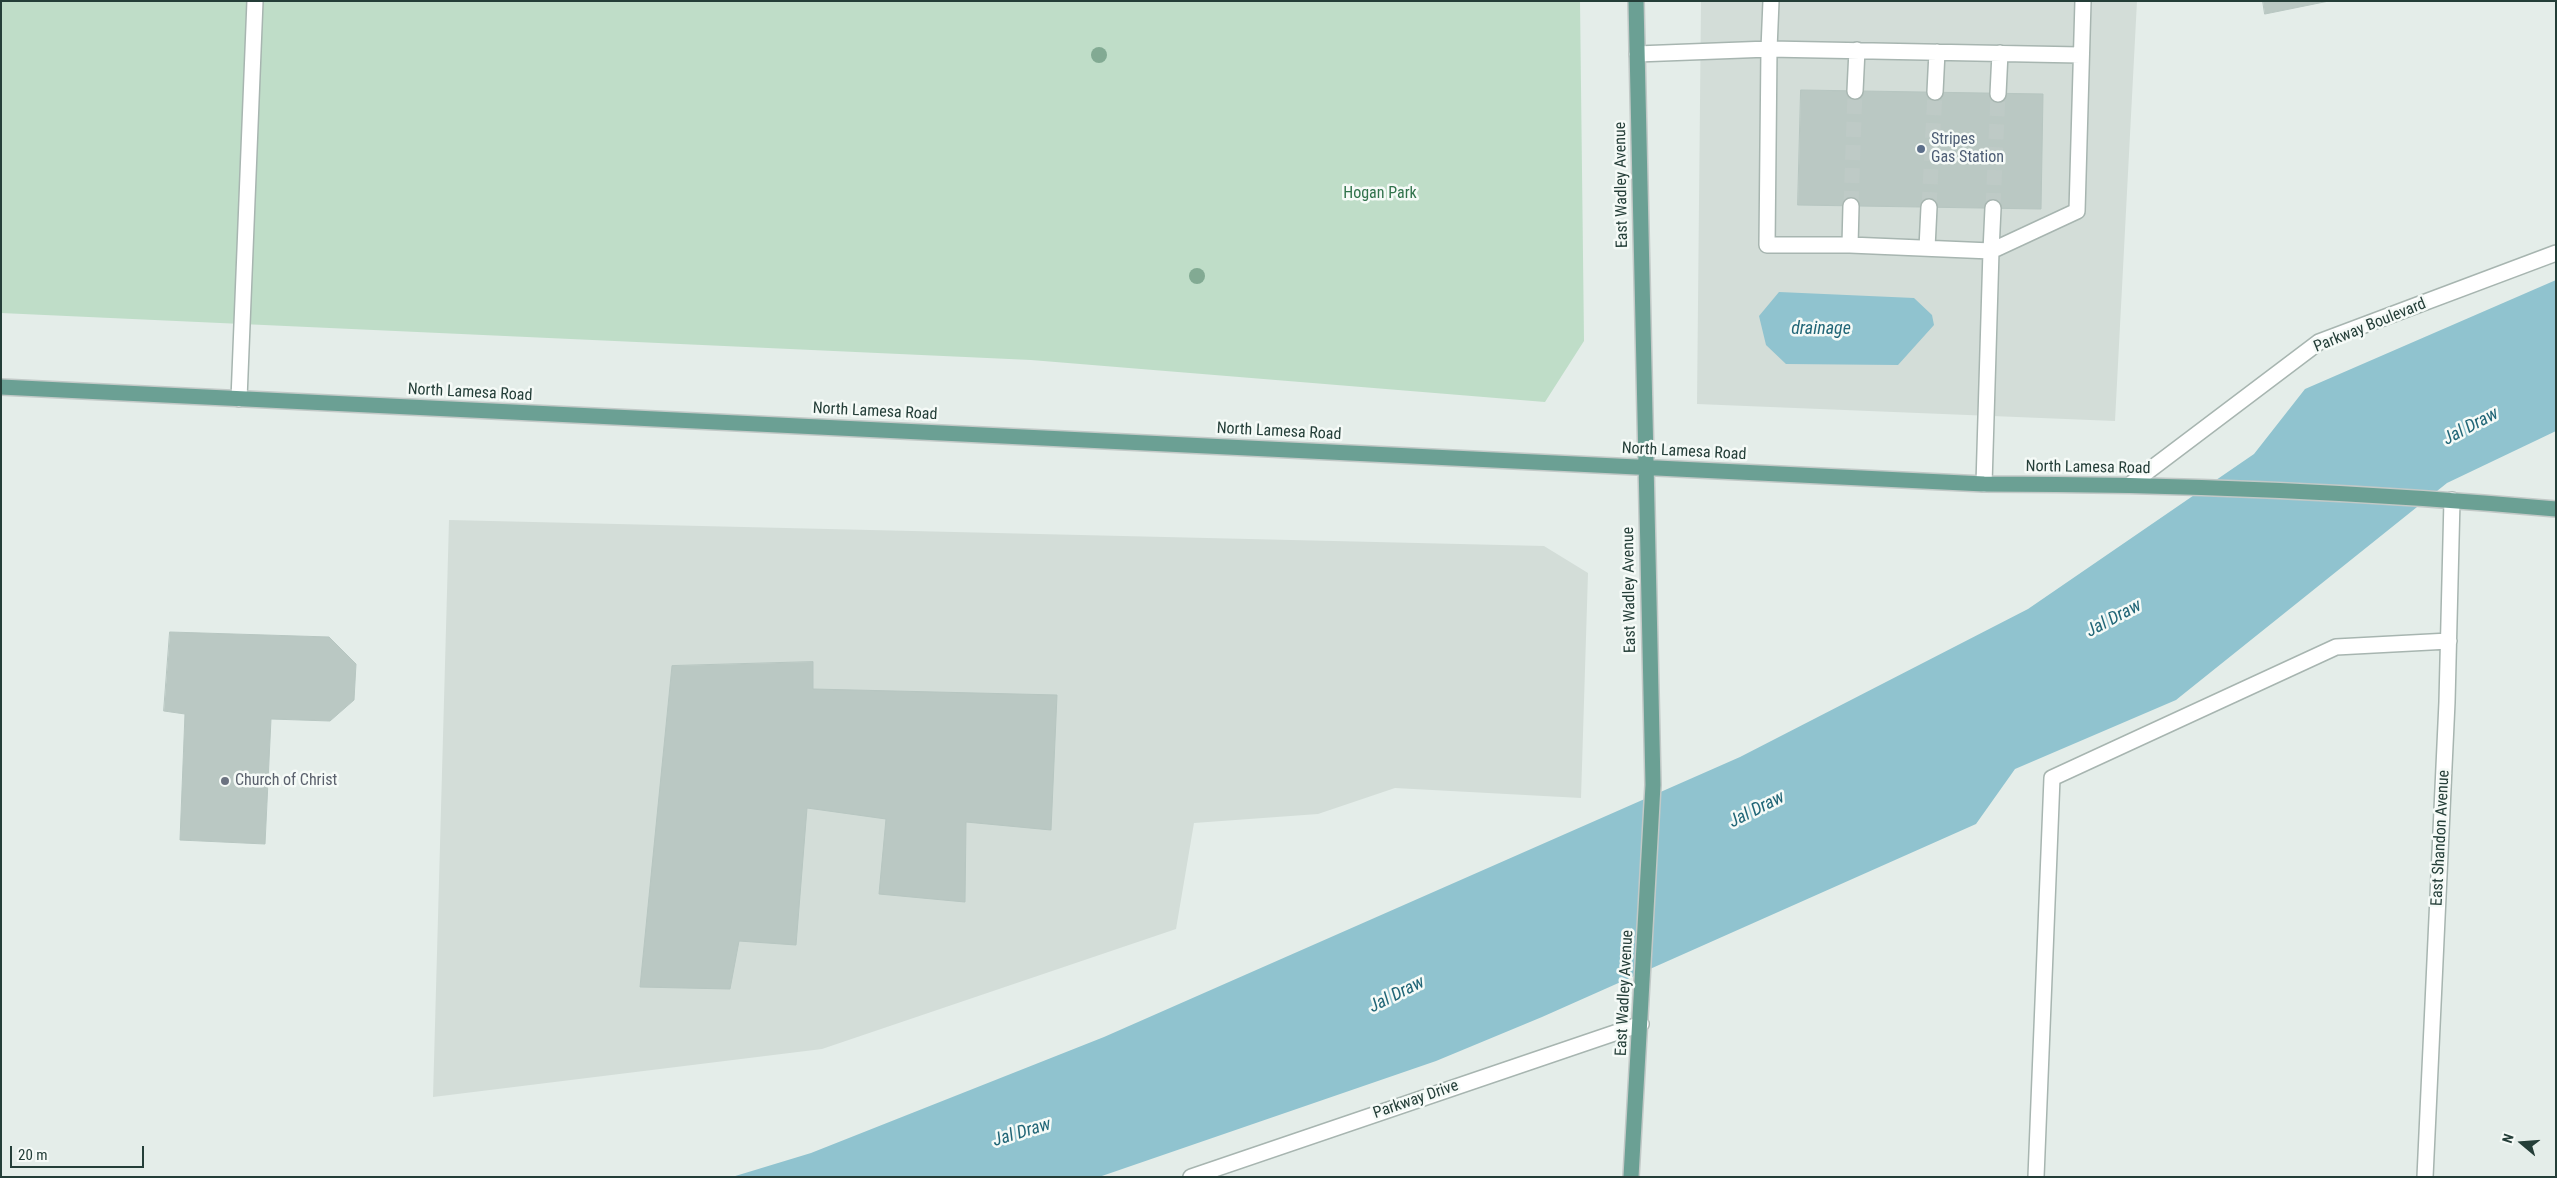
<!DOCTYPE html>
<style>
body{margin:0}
#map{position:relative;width:2557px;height:1178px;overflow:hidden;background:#e4ede9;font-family:"Roboto Condensed",sans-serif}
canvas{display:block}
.frame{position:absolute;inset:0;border:2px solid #243e38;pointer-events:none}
.north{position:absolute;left:2497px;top:1118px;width:50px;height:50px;-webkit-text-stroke:4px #f5faf7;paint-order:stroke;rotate:288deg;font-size:14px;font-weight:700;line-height:20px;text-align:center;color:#243e38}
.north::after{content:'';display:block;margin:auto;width:18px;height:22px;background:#243e38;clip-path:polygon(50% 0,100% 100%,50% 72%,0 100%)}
.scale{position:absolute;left:10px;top:1146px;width:134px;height:22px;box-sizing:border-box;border:2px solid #243e38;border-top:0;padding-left:6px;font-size:15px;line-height:18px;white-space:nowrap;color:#243e38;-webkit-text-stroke:4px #f5faf7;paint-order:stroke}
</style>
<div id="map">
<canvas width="2557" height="1178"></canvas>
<div class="frame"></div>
<div class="north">N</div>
<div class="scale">20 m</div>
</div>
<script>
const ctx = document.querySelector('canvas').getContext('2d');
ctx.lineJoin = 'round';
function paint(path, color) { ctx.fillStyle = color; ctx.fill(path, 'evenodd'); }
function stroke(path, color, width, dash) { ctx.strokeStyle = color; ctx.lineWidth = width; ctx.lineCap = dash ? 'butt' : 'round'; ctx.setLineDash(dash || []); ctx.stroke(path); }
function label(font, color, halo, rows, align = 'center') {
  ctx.font = font + ' "Roboto Condensed",sans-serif'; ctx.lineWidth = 5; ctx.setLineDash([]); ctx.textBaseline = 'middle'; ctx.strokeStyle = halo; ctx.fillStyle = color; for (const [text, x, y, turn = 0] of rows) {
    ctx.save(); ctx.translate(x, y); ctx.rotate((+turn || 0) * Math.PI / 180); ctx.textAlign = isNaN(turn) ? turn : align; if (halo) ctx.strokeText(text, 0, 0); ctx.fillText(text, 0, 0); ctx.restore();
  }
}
paint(new Path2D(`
 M1701,1H2137L2115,421L1697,404Z
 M449,520L1544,546L1588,573L1581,798L1395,788L1318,814L1194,823L1176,929L822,1049L433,1097Z`), '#d3ddd8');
paint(new Path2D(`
 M1,1H1580L1584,341L1545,402L1031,360L1,313Z`), '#bfddc8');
paint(new Path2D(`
 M2556,280V431L2447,483L2176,700L2015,769L1976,824L1542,1017L1436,1061L1099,1177H732L811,1153L1104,1037L1740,757L2028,609L2254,454L2305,389Z
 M1779,292L1914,298L1932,315L1934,325L1898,365L1786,364L1766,345L1759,316Z`), '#90c3cf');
const building = new Path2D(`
 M2263,1H2329L2265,14Z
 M1801,90L2043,94L2041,209L1798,205Z
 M170,632L329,637L356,664L354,700L330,721L271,719L265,844L180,840L185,714L164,711Z
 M813,662V689L1057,695L1051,830L966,822L965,902L879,894L886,819L807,808L796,945L739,941L730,989L640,987L672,666Z`);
paint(building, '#bac8c3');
stroke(building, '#b7c6c1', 1);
stroke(new Path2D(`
 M1851,206L1855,91
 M1929,207L1935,92
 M1993,208L1998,94`), '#becac6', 15, [15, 8]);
const minor = new Path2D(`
 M1771,1L1769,49L2080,55
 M1637,54L1769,49L1767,245H1850L1991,251L1984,484
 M1855,91L1857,50
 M1935,92L1937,52
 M1998,94L2000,53
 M1993,208L1991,251L2077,211L2083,1
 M1850,245L1851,206
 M1927,248L1929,207
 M239,399L255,1
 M2131,484L2319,342L2556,253
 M1191,1177L1641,1024
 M2036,1177L2052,778L2336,647L2449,641
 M2425,1177L2447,702L2452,500`);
const major = new Path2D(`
 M1,387L1984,484C2175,484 2366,492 2556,509
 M1631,1177L1653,785L1636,1`);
stroke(minor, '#a7b5b0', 18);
stroke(major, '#c2c9c7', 18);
stroke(minor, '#fff', 15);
stroke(major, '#6ba094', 15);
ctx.fillStyle = '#82aa93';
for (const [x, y] of [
 [1099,55],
 [1197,276]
]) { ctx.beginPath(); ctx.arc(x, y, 8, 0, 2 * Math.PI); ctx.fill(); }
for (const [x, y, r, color] of [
 [1921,149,5,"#5c6f8a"],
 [225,781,5,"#6b7280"]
]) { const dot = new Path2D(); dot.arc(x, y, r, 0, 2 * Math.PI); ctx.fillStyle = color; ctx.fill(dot); stroke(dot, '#f5faf7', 2); }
label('16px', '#4e5e75', '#f5faf7', [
 ["Stripes",1931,140],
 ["Gas Station",1931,158]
], 'left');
label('16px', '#243e38', '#f5faf7', [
 ["East Wadley Avenue",1622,185,-91],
 ["Parkway Boulevard",2370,326,-22],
 ["North Lamesa Road",470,393,3],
 ["North Lamesa Road",875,412,3],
 ["North Lamesa Road",1279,432,3],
 ["North Lamesa Road",1684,452,3],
 ["North Lamesa Road",2088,468,1],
 ["East Wadley Avenue",1630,590,-91],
 ["East Shandon Avenue",2441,838,-87],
 ["East Wadley Avenue",1625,993,-87],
 ["Parkway Drive",1416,1100,-19]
]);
label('16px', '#31734c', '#f5faf7', [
 ["Hogan Park",1380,194]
]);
label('16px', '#5b616d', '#f5faf7', [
 ["Church of Christ",235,781]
], 'left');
label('italic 18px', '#216677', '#f5faf7', [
 ["drainage",1821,329],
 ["Jal Draw",2471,427,-28],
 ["Jal Draw",2114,619,-28],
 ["Jal Draw",1757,810,-27],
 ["Jal Draw",1397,995,-27],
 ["Jal Draw",1022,1133,-17]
]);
</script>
